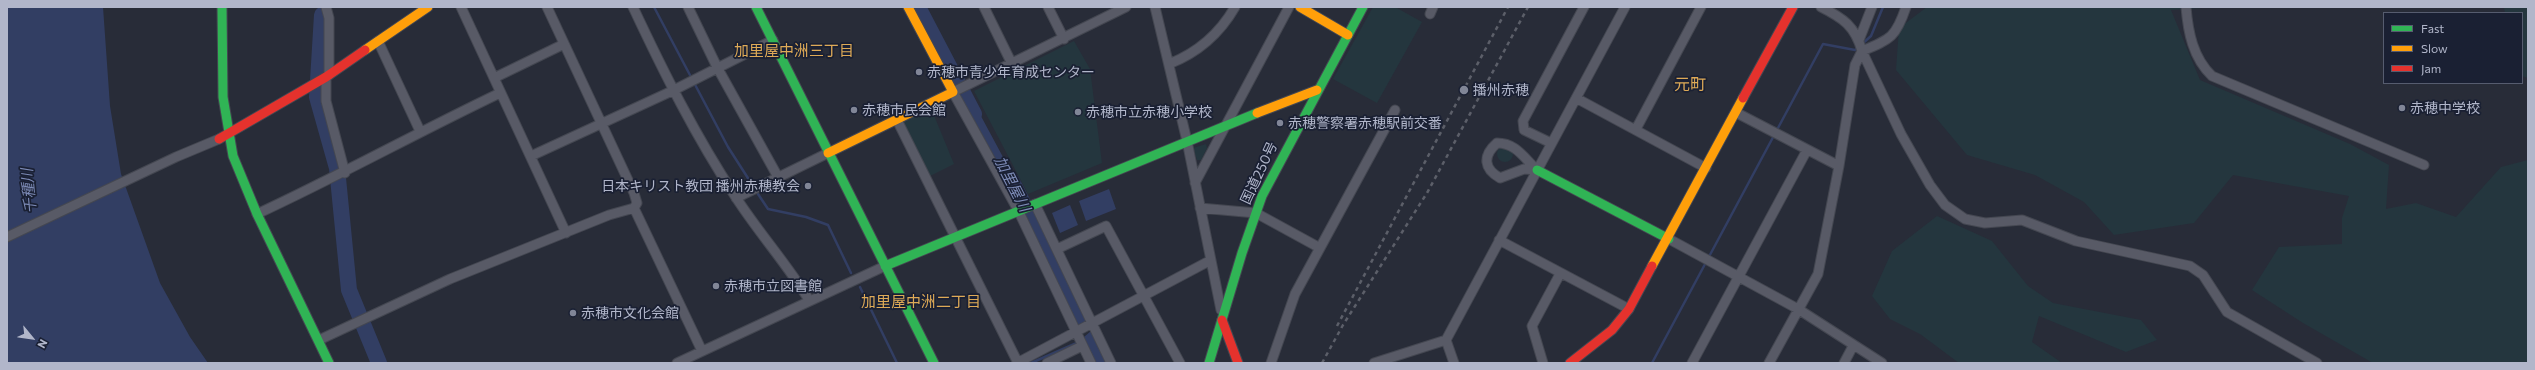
<!DOCTYPE html>
<meta charset="utf-8">
<style>
body{margin:0}
#map{position:relative;width:2535px;height:370px;overflow:hidden;background:#282c38;font-family:Commissioner,sans-serif}
canvas{display:block}
.frame{position:absolute;inset:0;border:8px solid #b1b6ca;pointer-events:none}
.legend{position:absolute;left:2383px;top:12px;width:140px;height:72px;box-sizing:border-box;background:#1a2033;border:1px solid #565c6f;margin:0;padding:5px 7px;list-style:none;font-size:12px;color:#b1b6ca}
.legend li{display:flex;align-items:center;gap:8px;height:20px}
.legend b{width:20px;border:1px solid #565c6f}
.north{position:absolute;left:12px;top:318px;width:40px;height:40px;-webkit-text-stroke:3px #1a2033;paint-order:stroke;rotate:119deg;font-size:11px;font-weight:700;line-height:16px;text-align:center;color:#b1b6ca}
.north::after{content:'';display:block;margin:auto;width:14px;height:18px;background:#b1b6ca;clip-path:polygon(50% 0,100% 100%,50% 72%,0 100%)}
</style>
<div id="map">
<canvas width="2535" height="370"></canvas>
<div class="frame"></div>
<ul class="legend">
<li><b style="height:5px;background:#30b455"></b>Fast</li>
<li><b style="height:5px;background:#ff9f0a"></b>Slow</li>
<li><b style="height:5px;background:#e5322d"></b>Jam</li>
</ul>
<div class="north">N</div>
</div>
<script>
const ctx = document.querySelector('canvas').getContext('2d');
ctx.lineJoin = 'round';
function paint(path, color) { ctx.fillStyle = color; ctx.fill(path, 'evenodd'); }
function stroke(path, color, width, dash) { ctx.strokeStyle = color; ctx.lineWidth = width; ctx.lineCap = dash ? 'butt' : 'round'; ctx.setLineDash(dash || []); ctx.stroke(path); }
function label(font, color, halo, rows, align = 'center') {
  ctx.font = font + ' Commissioner,"Noto Sans JP",sans-serif'; ctx.lineWidth = 3.5; ctx.setLineDash([]); ctx.textBaseline = 'middle'; ctx.strokeStyle = halo; ctx.fillStyle = color; for (const [text, x, y, turn = 0] of rows) {
    ctx.save(); ctx.translate(x, y); ctx.rotate((+turn || 0) * Math.PI / 180); ctx.textAlign = isNaN(turn) ? turn : align; if (halo) ctx.strokeText(text, 0, 0); ctx.fillText(text, 0, 0); ctx.restore();
  }
}
paint(new Path2D(`
 M1373,7H1395L1422,22L1377,103L1333,79Z
 M1927,7H2217L2171,10L2200,80L2350,144L2389,165L2386,209L2416,203L2456,217L2501,167L2528,160V363H2373L2303,323L2252,290L2279,247L2342,244V218L2349,196L2233,175L2194,223L2114,235L2084,202L2035,175L1967,155L1896,70L1899,28Z
 M2504,7H2528V78L2522,76V13H2505Z
 M1074,41L1090,69L1102,163L1028,194L974,91Z
 M931,108L954,164L930,176L902,123Z
 M1206,144L1207,148L1201,160H1197L1193,148Z
 M1497 154a8 8 0 1 1 16 0a8 8 0 1 1-16 0Z
 M1937,216L1992,241L2028,286L2053,303L2141,320L2157,340L2126,352L2039,316L2032,342L2062,363H1959L1920,334L1890,319L1872,296L1892,251Z`), '#24363e');
paint(new Path2D(`
 M7,7H103L110,106L121,174L160,283L190,337L208,363H7Z
 M968,92L1025,198L1019,201L962,98Z
 M1109,189L1116,209L1086,221L1079,201Z
 M1070,205L1078,225L1060,233L1052,213Z
 M1036,212L1088,322L1079,327L1026,219L1027,216Z
 M1091,331L1107,363H1096L1084,337Z`), '#323e63');
stroke(new Path2D(`
 M654,7L728,147L753,186
 M1862,44L1871,36L1883,7
 M756,191L768,209L806,217L828,225L851,273
 M860,287L897,363
 M1031,363L1079,342
 M1652,363L1823,44L1855,50L1858,48`), '#323e63', 2.5);
stroke(new Path2D(`
 M918,7L974,114
 M322,15L317,97L337,168L349,290L379,363
 M1011,180L1039,234`), '#323e63', 16);
const street = new Path2D(`
 M326,7L329,18V75
 M461,7L566,233
 M547,7L634,193L637,203L634,208
 M633,7C664,73 695,135 735,196C758,232 787,264 809,300
 M688,7L717,67L778,177
 M984,7L1012,64
 M1048,7L1064,39
 M1155,7L1187,141L1221,310
 M1821,7C1843,18 1855,26 1862,51L1901,134L1930,185L1945,205L1965,219L1985,223L2022,220L2076,241L2190,266L2203,275L2227,312L2317,363
 M2186,7C2188,32 2193,58 2212,76L2424,165
 M1430,14L1433,7
 M1859,40L1872,7
 M378,41L420,131
 M1169,64C1197,53 1220,33 1235,7
 M326,77V101L345,173
 M494,78L564,44
 M1576,98L1706,168
 M1737,113L1839,166
 M897,120L1018,363
 M1636,129L1701,7
 M1497,143C1516,143 1524,158 1537,170L1524,169L1500,178C1484,169 1482,156 1497,143Z
 M1551,143L1524,130L1523,121L1584,7
 M531,156L672,91L773,40
 M1195,183L1289,7
 M736,198L828,153
 M1035,204L1111,363
 M634,208L702,351
 M1200,208L1256,213L1320,248
 M257,214C339,176 418,132 500,93
 M7,237L176,157L219,139
 M1669,239L1798,309L1882,363
 M1499,240L1629,309
 M1057,249L1106,226L1180,363
 M319,340L450,279L609,215L634,208
 M1446,340L1454,363
 M677,363L885,266
 M1017,363L1211,260
 M1047,363L1082,346
 M1091,363L1018,210L953,92L1126,7
 M1271,363L1295,294L1395,110
 M1374,363L1446,340L1625,7
 M1543,363L1532,326L1560,274
 M1692,363L1807,150
 M1769,363L1818,274L1839,166L1855,65L1862,51C1891,39 1896,37 1906,7
 M1844,363L1853,346`);
const fast = new Path2D(`
 M222,7L223,97L233,156L257,214L329,363
 M756,7L934,363
 M1537,170L1669,239
 M885,266L1257,113
 M1209,363L1242,253L1262,196L1363,7`);
const slow = new Path2D(`
 M1300,7L1348,35
 M365,50L428,7
 M1257,113L1317,90
 M828,153L953,92L908,7
 M1652,266L1743,98`);
const jam = new Path2D(`
 M1743,98L1793,7
 M219,139L326,77L365,50
 M1222,320L1238,363
 M1570,363L1612,330L1629,309L1652,266`);
stroke(street, '#444751', 11);
stroke(fast, '#444751', 11);
stroke(slow, '#444751', 11);
stroke(jam, '#444751', 11);
stroke(street, '#585a66', 9);
stroke(fast, '#30b455', 9);
stroke(slow, '#ff9f0a', 9);
stroke(jam, '#e5322d', 9);
stroke(new Path2D(`
 M1337,326L1508,7
 M1322,363L1343,325L1427,193L1528,7`), '#5c5f69', 2.5, [4, 4]);
for (const [x, y, r, color] of [
 [919,72,4,"#818697"],
 [1464,90,5,"#818697"],
 [2402,108,4,"#818697"],
 [854,110,4,"#818697"],
 [1078,112,4,"#818697"],
 [1280,123,4,"#818697"],
 [808,186,4,"#818697"],
 [716,286,4,"#818697"],
 [573,313,4,"#818697"]
]) { const dot = new Path2D(); dot.arc(x, y, r, 0, 2 * Math.PI); ctx.fillStyle = color; ctx.fill(dot); stroke(dot, '#1a2033', 1.5); }
label('14px', '#b1b6ca', '#1a2033', [
 ["赤穂市青少年育成センター",927,72],
 ["播州赤穂",1473,90],
 ["赤穂中学校",2410,108],
 ["赤穂市民会館",862,110],
 ["赤穂市立赤穂小学校",1086,112],
 ["赤穂警察署赤穂駅前交番",1288,123],
 ["日本キリスト教団 播州赤穂教会",800,186,"right"],
 ["赤穂市立図書館",724,286],
 ["赤穂市文化会館",581,313]
], 'left');
label('14px', '#b1b6ca', '#1a2033', [
 ["国道250号",1259,173,-65]
]);
label('15px', '#deaa57', '#1a2033', [
 ["加里屋中洲三丁目",794,51],
 ["加里屋中洲二丁目",921,302]
]);
label('italic 15px', '#7e8cb8', '#1a2033', [
 ["加里屋川",1012,184,63],
 ["千種川",29,191,-95]
]);
label('16px', '#deaa57', '#1a2033', [
 ["元町",1690,85]
]);
</script>
